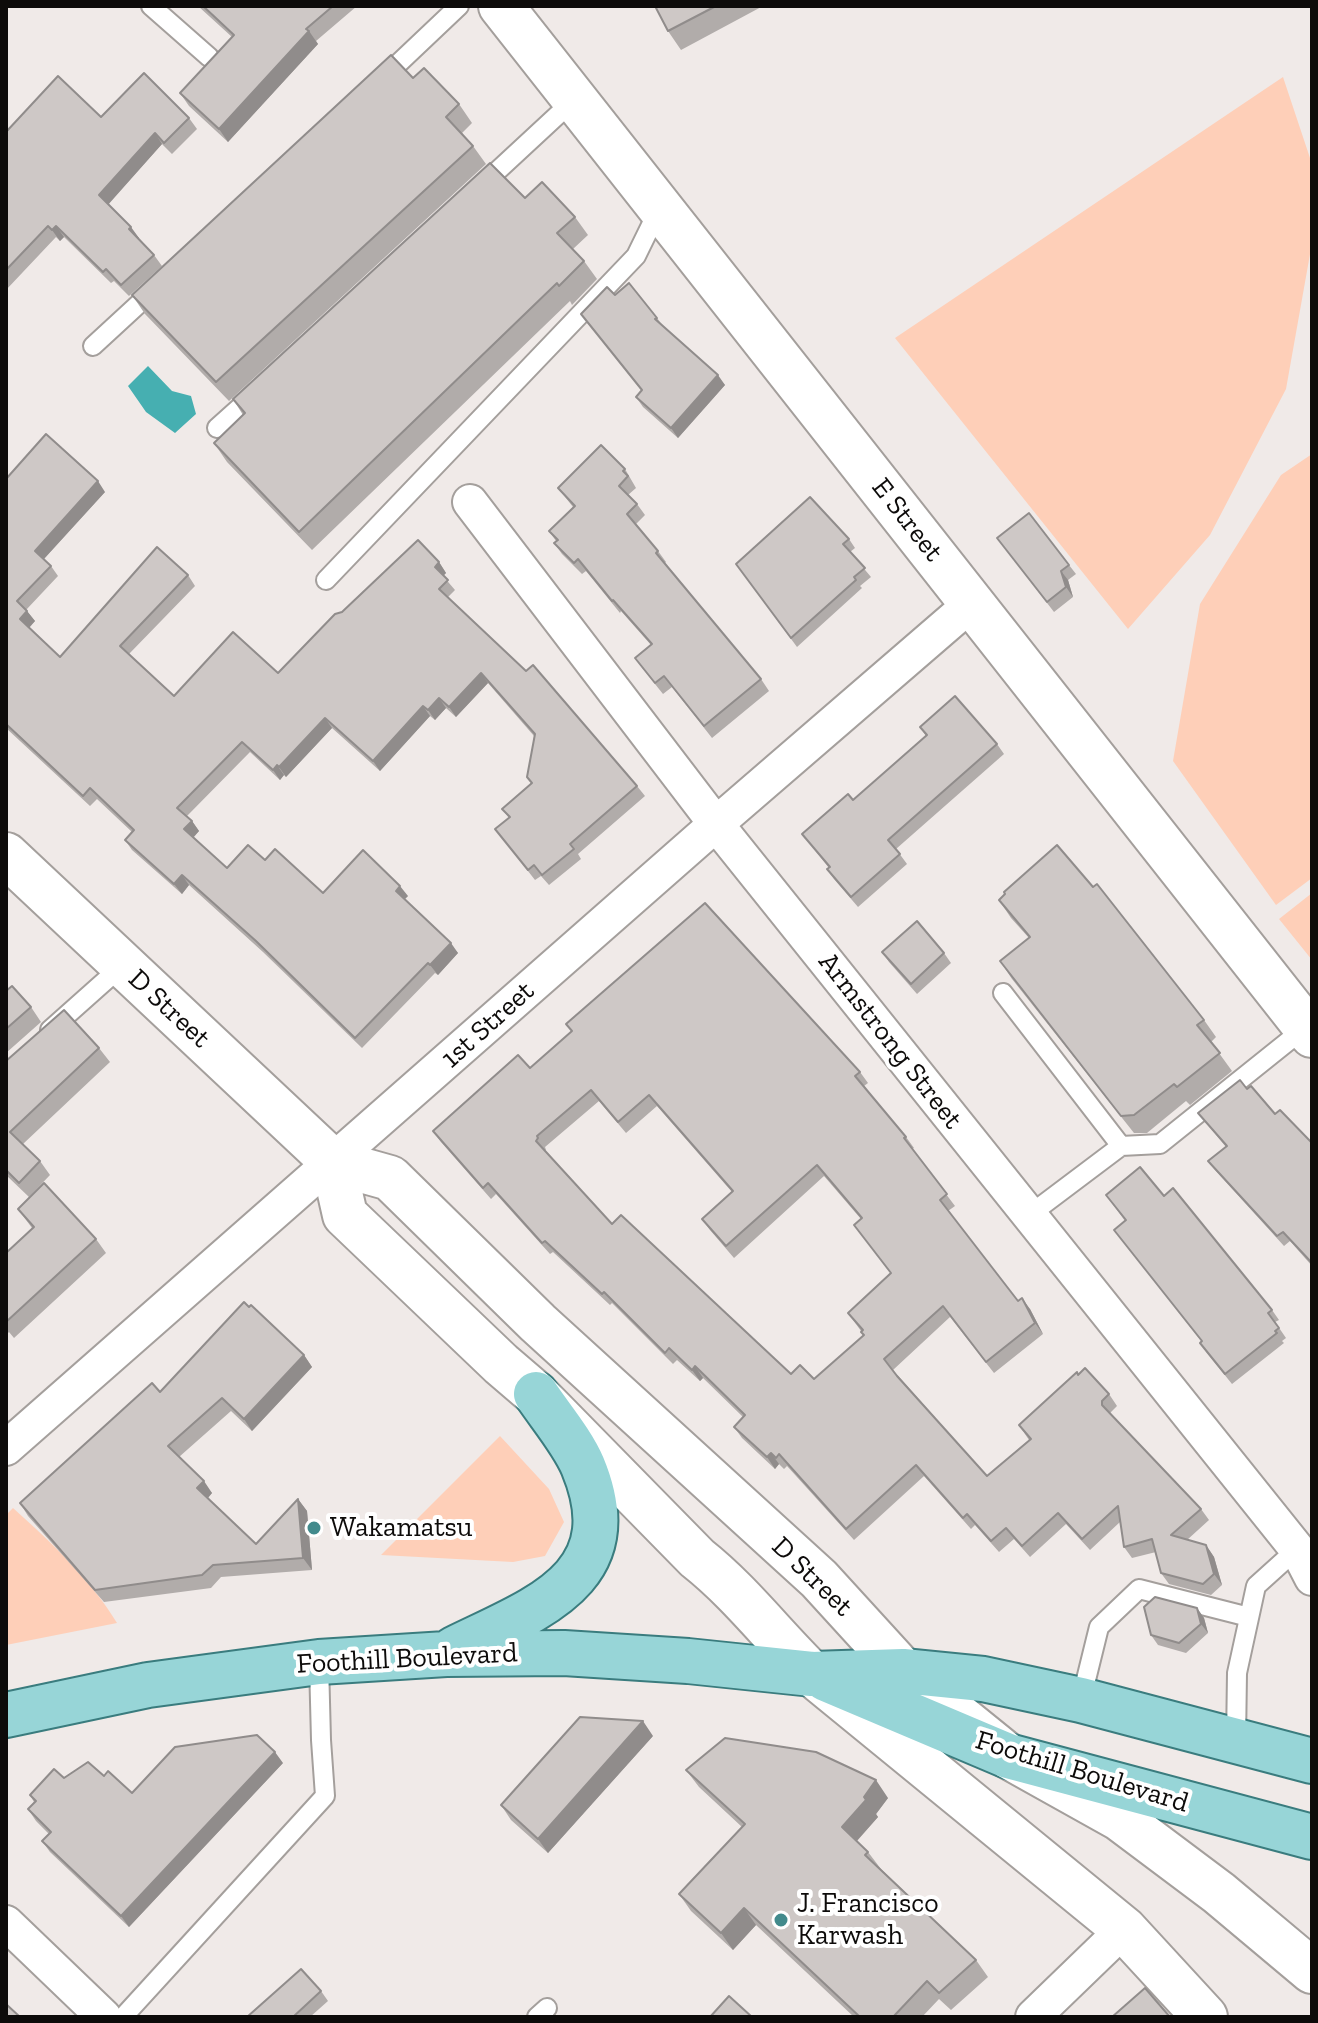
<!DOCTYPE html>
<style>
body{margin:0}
#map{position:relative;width:1318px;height:2023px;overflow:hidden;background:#f0eae8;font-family:"Zilla Slab",serif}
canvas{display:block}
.frame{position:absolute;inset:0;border:8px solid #0d0b0a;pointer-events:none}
</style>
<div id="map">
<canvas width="1318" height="2023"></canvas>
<div class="frame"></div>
</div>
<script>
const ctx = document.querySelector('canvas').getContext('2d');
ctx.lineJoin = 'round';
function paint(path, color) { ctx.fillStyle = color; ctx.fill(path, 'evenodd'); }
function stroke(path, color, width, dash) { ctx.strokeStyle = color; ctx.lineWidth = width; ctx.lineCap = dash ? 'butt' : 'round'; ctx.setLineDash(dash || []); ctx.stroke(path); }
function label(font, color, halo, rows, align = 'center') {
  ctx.font = font + ' "Zilla Slab",serif'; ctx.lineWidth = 8; ctx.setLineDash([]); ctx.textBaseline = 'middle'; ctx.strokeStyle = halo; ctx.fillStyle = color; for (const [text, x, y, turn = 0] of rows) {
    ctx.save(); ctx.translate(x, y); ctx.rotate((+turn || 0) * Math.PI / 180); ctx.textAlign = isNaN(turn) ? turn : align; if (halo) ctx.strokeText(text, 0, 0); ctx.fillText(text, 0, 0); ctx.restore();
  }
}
paint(new Path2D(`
 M1283,77L1312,164V243L1286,389L1210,535L1128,629L895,338Z
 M1312,454V878L1276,905L1173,761L1200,604L1281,475Z
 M1312,893V960L1279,919Z
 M500,1436L549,1489L564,1522L545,1556L513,1562L381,1555Z
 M13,1508C51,1542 91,1580 117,1623L6,1645V1515Z`), '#fecfb8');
paint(new Path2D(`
 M148,366L172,391L191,396L196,414L175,433L146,412L128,386Z`), '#46afb1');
const lane = new Path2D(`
 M151,6L209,57
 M383,78L459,6
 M481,186L576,98
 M93,346L156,288
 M217,428L256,393
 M326,580L636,256L659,209
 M1003,993L1121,1146
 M50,1030L123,965
 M1028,1216L1121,1146L1160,1144L1306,1027
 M1081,1700L1099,1627L1139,1589L1249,1617
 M1236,1741L1237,1673L1256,1586L1297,1549
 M123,2017L325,1796L321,1740L319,1663
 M537,2017L547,2008`);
const street = new Path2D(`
 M470,502L716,824L1297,1549L1312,1578
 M6,1448L716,824L972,603
 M6,1923L104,2017
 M1033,2017L1124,1929`);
const secondary = new Path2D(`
 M501,6L1312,1035
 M6,855L333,1162L390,1178L538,1323L819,1579L903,1671L1008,1756L1119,1818L1219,1893L1312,1971
 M333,1162L345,1215L501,1364L536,1394L697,1558C740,1592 773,1636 812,1674L1124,1929L1205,2017`);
const primary = new Path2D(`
 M454,1649C535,1609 630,1579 583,1466C573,1442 550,1415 536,1394
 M826,1679L1008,1756L1312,1837
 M6,1715L148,1685L319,1662L446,1654L564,1653L688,1661L812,1674L903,1671L983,1679L1081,1700L1312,1761`);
stroke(lane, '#a49f9c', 22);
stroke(street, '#a49f9c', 38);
stroke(secondary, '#a49f9c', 48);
stroke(primary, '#3a7c7e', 48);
stroke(lane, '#fff', 18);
stroke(street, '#fff', 34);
stroke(secondary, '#fff', 44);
stroke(primary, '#97d5d7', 44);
paint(new Path2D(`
 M198,6H357L316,41L318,44L228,142L189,106L180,93L232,37Z
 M655,6H763L681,50L668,31Z
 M413,78L459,104L472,123L462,133L473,146L486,164L229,401L145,314L132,295Z
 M101,117L189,118L197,129L172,154L162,144L108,204L154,255L162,266L129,296L114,281L111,283L64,237L60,241L56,237L6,290V132Z
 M525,198L575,217L588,235L573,249L584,261L597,279L572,305L570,301L312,550L227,462L214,443L243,415L233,399Z
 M615,295L657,318L663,326L725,385L678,438L643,407L636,397L642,391L581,314Z
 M625,469L636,488L628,495L637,504L645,515L636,524L658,551L666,562L665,563L761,679L769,691L712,738L672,687L663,694L643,669L635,658L651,645L621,611L620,613L586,571L582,574L562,554L554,543L556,541L549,531L573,507L558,488Z
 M6,479L105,492L44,559L51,566L58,576L26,610L35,621L29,628L60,657L188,575L195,586L129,654L174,696L278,673L342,612L439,562L446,573L443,576L455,590L448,597L637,786L645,796L578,854L581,859L549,885L541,876L535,880L495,829L509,818L502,809L531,783L534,736L488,683L456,717L446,708L435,720L430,716L380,771L332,728L286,777L284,775L280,780L250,752L187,816L192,821L199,831L193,838L227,868L265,860L323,893L408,896L404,899L458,953L438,975L435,973L362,1048L263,952L189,885L182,894L132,850L125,840L132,832L97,799L90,806L6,728Z
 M997,538L1069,565L1076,574L1068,580L1073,597L1054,612Z
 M849,539L855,548L850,552L871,577L860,586L862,588L797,647L736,564Z
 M920,727L997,744L1004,754L896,849L907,864L858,907L834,879L827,869L829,868L802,834L853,800L926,736Z
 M999,900L1204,1020L1216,1037L1211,1042L1232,1071L1190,1105L1186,1101L1147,1133H1134L1012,979L1000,961L1029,938L1011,918Z
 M882,952L944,953L951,963L917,994L889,962Z
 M6,991L31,1007L41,1022L6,1053Z
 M99,1048L110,1062L23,1144L40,1161L50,1175L29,1197L6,1175V1061Z
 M530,1068L860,1072L868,1083L864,1086L906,1137L914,1148L912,1149L955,1206L948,1211L1018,1301L1030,1309L1043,1334L994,1373L950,1317L893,1370L987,1476L1029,1440L1019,1425L1078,1375L1109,1394L1117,1406L1110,1413L1201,1509L1209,1520L1187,1540L1206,1545L1214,1557L1222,1585L1211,1595L1169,1584L1161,1573L1156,1552L1132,1558L1124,1547L1120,1522L1090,1550L1066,1524L1030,1557L1014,1539L999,1552L975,1525L971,1529L924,1476L854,1540L787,1466L784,1469L779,1464L775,1469L742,1438L734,1427L743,1417L703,1378L700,1381L677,1360L673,1364L612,1303L610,1305L553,1252L550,1254L496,1194L491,1199L441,1142L433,1131ZM599,1101L626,1133L657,1106L732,1192L702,1219L710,1230L734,1258L824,1176L861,1219L854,1225L891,1273L848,1313L861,1331L863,1336L814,1379L791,1374L612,1224L545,1151L546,1150L545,1147Z
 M1247,1089L1275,1114L1312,1143V1266L1290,1241L1284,1246L1215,1170L1208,1161L1226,1147L1198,1113Z
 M1106,1195L1164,1196L1272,1310L1279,1320L1275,1322L1286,1338L1282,1341L1284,1343L1232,1384L1207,1353L1200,1343L1202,1342L1114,1230L1125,1221Z
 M18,1209L96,1239L106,1253L14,1338L9,1332L6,1335V1253L32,1228Z
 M304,1355L312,1367L252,1431L231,1411L179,1457L212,1493L208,1498L256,1544L298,1499L307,1511L312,1570L221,1577L211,1588L104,1602L28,1516L20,1503L160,1392Z
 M1197,1608L1204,1618L1208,1633L1186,1653L1158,1645L1151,1635Z
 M653,1736L548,1853L511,1820L501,1805Z
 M283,1763L129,1927L50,1852L42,1841L49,1834L36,1821L28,1809L34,1802L30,1795L64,1778L104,1776L132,1793Z
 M686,1770L888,1798L876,1814L878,1817L857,1841L868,1852L881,1869L976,1960L988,1977L951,2010L939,1999L922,2017H854L756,1925L733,1950L691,1911L679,1894L742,1827L699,1787Z
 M321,1991L328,2001L310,2017H247Z`), '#b1acaa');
paint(new Path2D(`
 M309,31L318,44L228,142L219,129Z
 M155,133L162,144L107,206L99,195Z
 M56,226L64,237L60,241L52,230Z
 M131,227L139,238L137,240L129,229Z
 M718,375L725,385L678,438L671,428Z
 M98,481L105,492L42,561L35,551Z
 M439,562L446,573L442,577L435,567Z
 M1061,571L1068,580L1073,597L1066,587Z
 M27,611L35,621L27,630L20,619Z
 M481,673L488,683L456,717L449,707Z
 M439,698L446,708L435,720L428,710Z
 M423,706L430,716L380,771L373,761Z
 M325,718L332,728L286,777L279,767Z
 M277,765L284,775L280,780L273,770Z
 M192,821L199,831L191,840L184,829Z
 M182,875L189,885L182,894L174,884Z
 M400,886L408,896L403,901L396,891Z
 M451,943L458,953L438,975L430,965Z
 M1022,1298L1030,1309L1043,1334L1035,1323Z
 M304,1355L312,1367L252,1431L244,1419Z
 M695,1366L703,1378L700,1381L692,1370Z
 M771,1453L779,1464L775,1469L767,1457Z
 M204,1481L212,1493L206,1500L197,1488Z
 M298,1499L307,1511L312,1570L303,1558Z
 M1206,1545L1214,1557L1222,1585L1214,1574Z
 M1197,1608L1204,1618L1208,1633L1201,1624Z
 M643,1721L653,1736L548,1853L538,1839Z
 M275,1752L283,1763L129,1927L121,1916Z
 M876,1780L888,1798L876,1814L878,1817L854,1844L842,1827Z
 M744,1908L756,1925L733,1950L721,1933Z`), '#908c8b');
const building = new Path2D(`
 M203,6H333L306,29L309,31L219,129L180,93L234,35Z
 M655,6H716L668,31Z
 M391,55L413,78L424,68L459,104L446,117L473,146L216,382L132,295Z
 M144,73L189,118L164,143L155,133L99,195L131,227L129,229L154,255L121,285L106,269L103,272L56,226L52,230L48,226L6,270V132L58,76L101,117Z
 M490,163L525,198L542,182L575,217L557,233L584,261L559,286L557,283L299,532L214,443L245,413L233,399Z
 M629,283L657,318L655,319L718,375L671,428L636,397L642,390L581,314L607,287L615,295Z
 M46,434L98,481L35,551L51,566L17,601L27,611L20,619L60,657L157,547L188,575L120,646L174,696L233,632L278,673L335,614L342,612L418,540L439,562L435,567L448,580L439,589L526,671L533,665L637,786L570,844L574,849L542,875L534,865L528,870L495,829L510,817L502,809L532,783L527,777L535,734L481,673L449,707L439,698L428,710L423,706L373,761L325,718L279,767L277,765L273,770L242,742L177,808L192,821L184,829L227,868L248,845L265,860L275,849L323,893L363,850L400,886L396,891L451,943L430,965L428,963L355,1038L256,941L182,875L174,884L125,840L134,830L90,788L83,796L6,724V479Z
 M601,445L625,469L623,471L628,476L619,486L637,504L627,514L658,551L656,553L761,679L704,726L664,676L655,683L635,658L652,644L613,600L612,601L578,559L574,563L554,543L558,540L549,531L575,506L558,488Z
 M810,497L849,539L843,544L865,568L854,577L856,580L791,638L736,564Z
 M1029,513L1069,565L1061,571L1066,587L1047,602L997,538Z
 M955,696L997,744L888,840L900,854L851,897L827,869L830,867L802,834L848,794L853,800L927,735L920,727Z
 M1057,845L1093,887L1097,884L1204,1020L1197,1025L1220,1053L1177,1087L1174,1084L1134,1115L1121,1116L1000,961L1030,937L999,900L1005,894L1004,892Z
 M705,903L860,1072L855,1076L906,1137L904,1138L947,1194L940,1200L1018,1301L1022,1298L1035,1323L986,1362L943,1306L884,1359L897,1376L987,1476L1031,1439L1019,1425L1077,1372L1078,1375L1085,1368L1109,1394L1102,1401V1405L1201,1509L1171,1535L1206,1545L1214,1574L1203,1584L1161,1573L1152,1539L1124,1547L1118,1506L1082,1539L1058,1513L1022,1546L1006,1528L991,1541L967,1514L963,1518L916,1465L846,1529L779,1454L776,1458L771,1453L767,1457L734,1427L745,1415L695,1366L692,1370L669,1348L665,1353L604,1292L602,1294L545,1241L542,1243L488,1183L483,1188L433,1131L518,1055L530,1068L572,1031L566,1024ZM591,1090L618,1122L649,1095L733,1191L702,1219L726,1246L817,1165L862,1218L854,1225L891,1273L848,1313L863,1330L861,1332L864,1335L814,1379L800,1365L791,1374L621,1215L612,1224L536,1141L538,1138L537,1136Z
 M917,921L944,953L911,984L882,952Z
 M12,986L31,1007L6,1029V991Z
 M64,1010L99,1048L10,1132L40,1161L19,1183L6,1170V1061Z
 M1240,1080L1247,1089L1251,1086L1275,1114L1280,1110L1312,1143V1263L1283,1232L1277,1236L1208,1161L1227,1146L1198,1113Z
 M1140,1167L1164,1196L1173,1188L1272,1310L1268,1313L1279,1328L1275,1331L1277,1333L1225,1374L1200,1343L1202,1341L1114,1230L1126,1220L1106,1195Z
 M44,1183L96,1239L6,1322V1253L34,1227L18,1209Z
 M244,1302L249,1307L251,1305L304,1355L244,1419L222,1398L168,1446L204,1481L197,1488L256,1544L298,1499L303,1558L213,1565L202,1575L95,1590L20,1503L152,1383L160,1392Z
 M1155,1597L1197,1608L1201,1624L1179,1643L1151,1635L1144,1607Z
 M580,1717L643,1721L538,1839L501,1805Z
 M257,1735L275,1752L121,1916L42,1841L51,1832L28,1809L36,1801L30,1795L54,1769L64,1778L88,1762L104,1776L108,1771L132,1793L175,1747Z
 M725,1738L816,1752L876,1780L864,1797L866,1800L842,1827L868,1852L865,1855L976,1960L939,1993L927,1981L893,2017H860L744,1908L721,1933L679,1894L745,1824L686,1770Z
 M301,1969L321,1991L293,2017H247Z
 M1145,1988L1170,2017H1112Z
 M729,1996L752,2017H710Z
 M6,2004L20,2017H6Z`);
paint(building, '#cec8c6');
stroke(building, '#908c8b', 2);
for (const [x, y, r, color] of [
 [314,1528,8,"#428a8c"],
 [781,1920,8,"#428a8c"]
]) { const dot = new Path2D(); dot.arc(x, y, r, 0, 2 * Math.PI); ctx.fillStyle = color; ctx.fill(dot); stroke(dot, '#fff', 3); }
label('28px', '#0d0b0a', '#fff', [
 ["E Street",907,520,52],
 ["D Street",169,1009,43],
 ["1st Street",488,1025,-42],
 ["Armstrong Street",890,1041,52],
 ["D Street",812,1577,44],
 ["Foothill Boulevard",407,1659,-3],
 ["Foothill Boulevard",1082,1772,17]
]);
label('28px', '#0d0b0a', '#fff', [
 ["Wakamatsu",330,1528],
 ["J. Francisco",797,1904],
 ["Karwash",797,1936]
], 'left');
</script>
